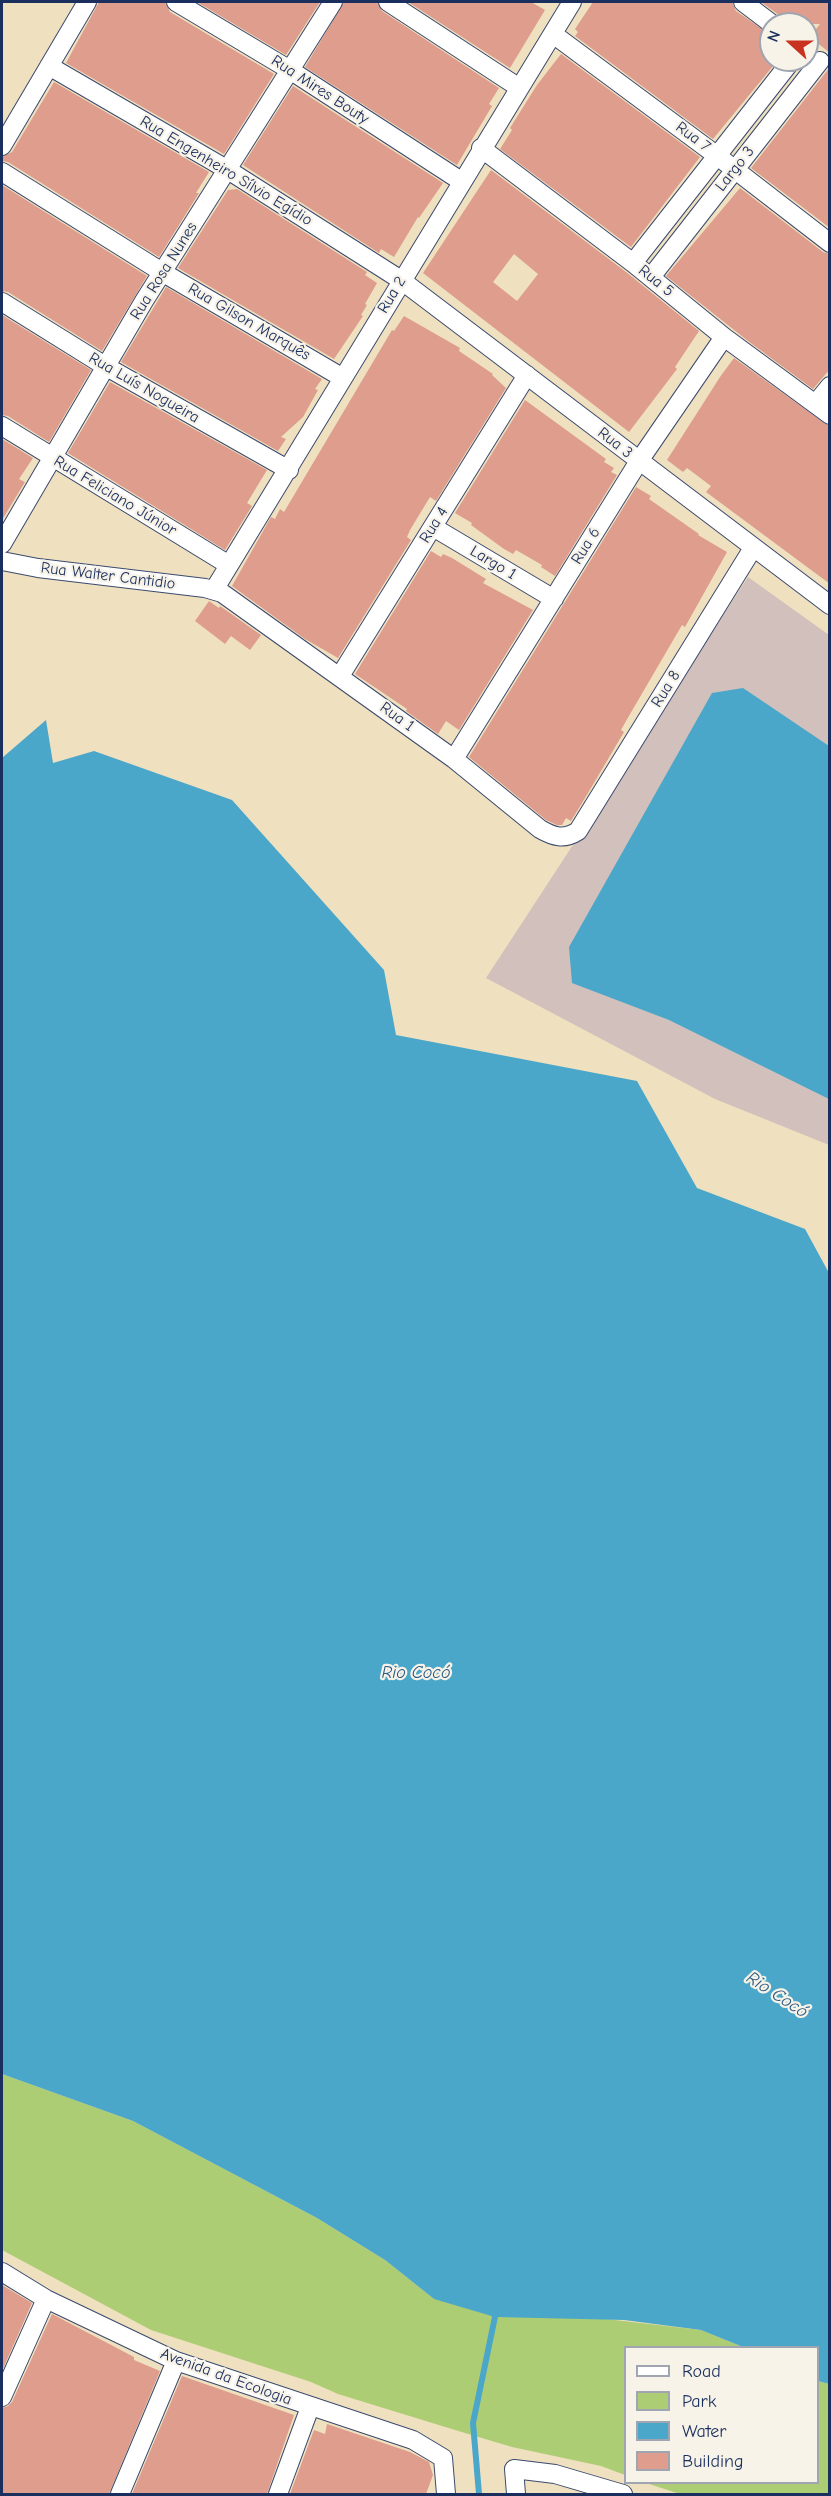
<!DOCTYPE html>
<meta charset="utf-8">
<style>
body{margin:0}
#map{position:relative;width:831px;height:2496px;overflow:hidden;background:#efe0c0;font-family:"Comic Neue",sans-serif}
canvas{display:block}
.frame{position:absolute;inset:0;border:3px solid #1b2f5e;pointer-events:none}
.legend{position:absolute;left:624px;top:2346px;width:195px;height:138px;box-sizing:border-box;background:#f7f3e8;border:2px solid #9fa5b1;margin:0;padding:8px 10px;list-style:none;font-size:18px;color:#1b2f5e}
.legend li{display:flex;align-items:center;gap:12px;height:30px}
.legend b{width:30px;border:2px solid #9fa5b1}
.north{position:absolute;left:759px;top:12px;width:60px;height:60px;box-sizing:border-box;background:#f7f3e8;border:2px solid #9fa5b1;border-radius:50%;rotate:291deg;font-size:16px;font-weight:700;line-height:24px;text-align:center;color:#1b2f5e}
.north::after{content:'';display:block;margin:auto;width:21px;height:27px;background:#c8321e;clip-path:polygon(50% 0,100% 100%,50% 72%,0 100%)}
</style>
<div id="map">
<canvas width="831" height="2496"></canvas>
<div class="frame"></div>
<ul class="legend">
<li><b style="height:8px;background:#fff"></b>Road</li>
<li><b style="height:16px;background:#adcd74"></b>Park</li>
<li><b style="height:16px;background:#4aa7c9"></b>Water</li>
<li><b style="height:16px;background:#de9d8d"></b>Building</li>
</ul>
<div class="north">N</div>
</div>
<script>
const ctx = document.querySelector('canvas').getContext('2d');
ctx.lineJoin = 'round';
function paint(path, color) { ctx.fillStyle = color; ctx.fill(path, 'evenodd'); }
function stroke(path, color, width, dash) { ctx.strokeStyle = color; ctx.lineWidth = width; ctx.lineCap = dash ? 'butt' : 'round'; ctx.setLineDash(dash || []); ctx.stroke(path); }
function label(font, color, halo, rows, align = 'center') {
  ctx.font = font + ' "Comic Neue",sans-serif'; ctx.lineWidth = 4.5; ctx.setLineDash([]); ctx.textBaseline = 'middle'; ctx.strokeStyle = halo; ctx.fillStyle = color; for (const [text, x, y, turn = 0] of rows) {
    ctx.save(); ctx.translate(x, y); ctx.rotate((+turn || 0) * Math.PI / 180); ctx.textAlign = isNaN(turn) ? turn : align; if (halo) ctx.strokeText(text, 0, 0); ctx.fillText(text, 0, 0); ctx.restore();
  }
}
paint(new Path2D(`
 M748,577L829,635V1145L715,1099L486,978Z`), '#d1c0bc');
paint(new Path2D(`
 M2,2074L133,2121L317,2218L385,2260L434,2299L701,2330L743,2347L626,2348L625,2475L601,2466L512,2447L455,2430L338,2394L311,2382L151,2330L2,2250Z
 M818,2381L829,2384V2494H680L646,2483L818,2482Z`), '#adcd74');
paint(new Path2D(`
 M743,688L829,746V1099L669,1020L572,983L569,947L712,693Z
 M46,720L53,763L94,751L232,800L384,970L396,1035L637,1081L697,1188L805,1229L829,1273V2384L818,2381V2348L743,2347L701,2330L624,2320L495,2317L434,2299L385,2260L317,2218L133,2121L2,2074V758Z`), '#4aa7c9');
stroke(new Path2D(`
 M479,2494L473,2423L496,2312`), '#4aa7c9', 6);
paint(new Path2D(`
 M99,2H165L170,12L274,74L224,154L66,63Z
 M197,2H320L286,55Z
 M344,2H377L382,11L499,88L489,104L492,106L457,165L305,67Z
 M408,2H531L545,10L510,68Z
 M593,2H732L736,11L771,35V60H778L713,139L575,36L578,32L575,29Z
 M761,2H830V53L810,37L820,24H783L779,15Z
 M561,54L700,157L631,247L500,149L512,130L510,128L537,85Z
 M830,67V228L751,168Z
 M54,82L209,172L196,193H199L159,257L8,162L2,161V157L12,152Z
 M293,86L443,183L419,218L418,217L394,257L381,249L379,253L243,165Z
 M491,170L626,272L699,331L675,367L677,369L629,432L423,273ZM514,254L538,274L517,301L493,282Z
 M2,185L147,276L102,351L8,292L2,291Z
 M740,188L823,252L830,254V369L813,389L748,341L666,276Z
 M237,189L367,272L365,275L377,283L365,304L367,305L361,315L363,316L334,359L178,268L228,190Z
 M166,287L322,379L315,389L318,390L303,417L281,437L286,439L278,451L121,362Z
 M2,315L91,370L49,442L8,416L2,415Z
 M404,316L460,348L459,351L493,374L492,375L506,388L436,501L430,497L410,530L407,537L411,540L338,658L305,639L232,586L271,517L275,519L280,509L284,512L392,330L394,331Z
 M734,358L830,427V584L706,492L711,486L687,468L683,472L667,460L720,377Z
 M110,382L267,470L247,503L252,506L225,550L68,453Z
 M525,400L606,459L604,462L614,468L611,472L617,475L555,576L541,567L542,565L516,550L513,554L504,549L471,525L472,523L455,513Z
 M2,439L33,458L19,479L25,482L2,520Z
 M636,487L651,496L649,499L699,534L698,535L727,552L685,627L682,625L626,721L621,730L624,732L588,793L571,821L566,818L562,825H557L546,820L469,757Z
 M431,551L441,557L443,554L452,558L486,579L483,583L533,610L459,730L446,721L438,734L406,711L407,709L355,674Z
 M209,601L219,608L220,606L261,635L250,650L231,636L225,644L195,621Z
 M2,2285L32,2303L2,2371Z
 M52,2314L134,2357V2360L160,2371L109,2494H2V2408L8,2406L12,2402Z
 M182,2376L294,2415L267,2494H132Z
 M327,2424L410,2452L429,2462L433,2475L426,2494H290L314,2430L325,2434Z`), '#de9d8d');
const street = new Path2D(`
 M176,2L290,70L461,181
 M388,2L518,87
 M743,2L772,24
 M553,34L716,155L830,243
 M49,66L228,170L401,280L830,605
 M2,146L87,2
 M481,148L633,263L724,337L830,415
 M2,172L162,272L343,378
 M633,263L792,60
 M651,277L820,61
 M2,302L105,366L289,470
 M823,409L821,397L830,386
 M2,426L229,565
 M433,527L554,599
 M2,544L144,301L333,2
 M2,561L38,568L205,588L222,593L454,759L540,829C554,837 564,840 578,831L753,548
 M214,590L572,2
 M340,676L527,375
 M454,759L639,461L724,337
 M2,2272L46,2299L176,2361L413,2440L443,2458L446,2494
 M2,2397L46,2299
 M120,2494L176,2361
 M278,2494L310,2407
 M516,2494L514,2469L555,2474L623,2494`);
stroke(street, '#3b4a6d', 20);
stroke(street, '#fff', 18);
label('16px', '#1b2f5e', '#f7f3e8', [
 ["Rua Mires Bouty",320,90,33],
 ["Rua 7",693,137,37],
 ["Largo 3",735,169,-52],
 ["Rua Engenheiro Sílvio Egídio",226,171,31],
 ["Rua Rosa Nunes",164,271,-58],
 ["Rua 5",656,281,39],
 ["Rua 2",392,295,-59],
 ["Rua Gilson Marquês",249,322,30],
 ["Rua Luís Nogueira",144,388,30],
 ["Rua 3",615,443,38],
 ["Rua Feliciano Júnior",115,496,31],
 ["Rua 4",434,525,-58],
 ["Rua 6",586,546,-58],
 ["Largo 1",493,563,31],
 ["Rua Walter Cantidio",108,576,7],
 ["Rua 8",666,689,-58],
 ["Rua 1",397,717,36],
 ["Avenida da Ecologia",226,2377,20]
]);
label('italic 18px', '#2b5983', '#f7f3e8', [
 ["Rio Cocó",416,1673],
 ["Rio Cocó",777,1995,33]
]);
</script>
